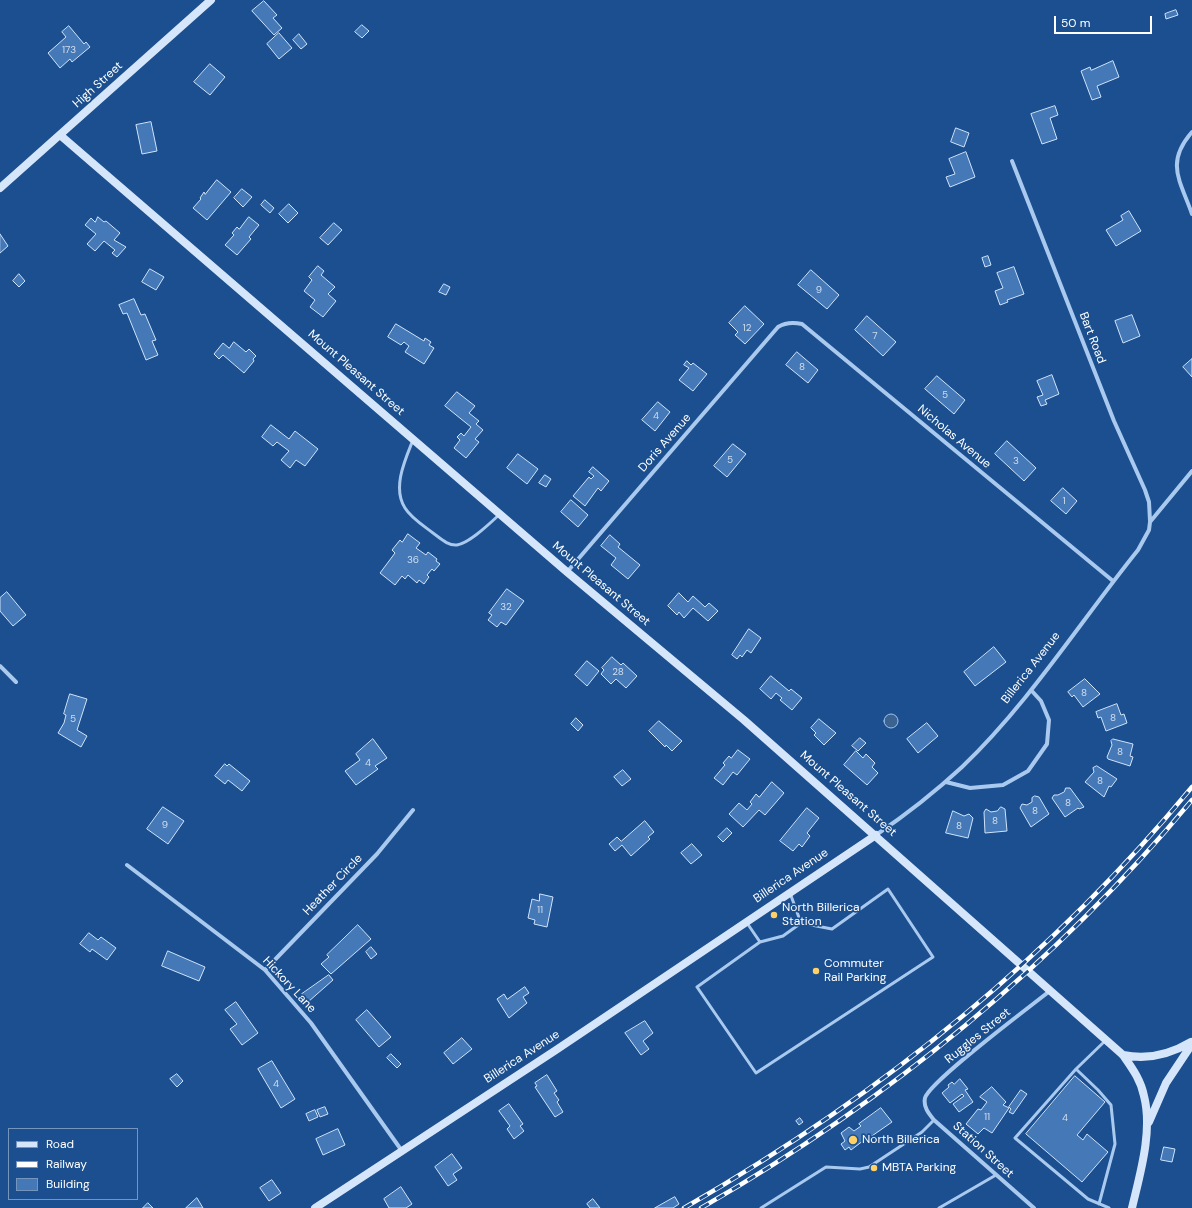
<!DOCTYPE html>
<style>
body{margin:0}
#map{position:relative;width:1192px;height:1208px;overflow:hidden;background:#1b4f8f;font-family:"DM Sans",sans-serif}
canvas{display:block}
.legend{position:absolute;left:8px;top:1128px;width:130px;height:72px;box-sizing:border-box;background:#1b4f8f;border:1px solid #7695bc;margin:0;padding:5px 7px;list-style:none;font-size:12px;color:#fff}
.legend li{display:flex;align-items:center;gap:8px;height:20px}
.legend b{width:20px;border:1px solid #7695bc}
.scale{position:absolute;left:1054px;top:16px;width:98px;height:18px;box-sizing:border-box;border:2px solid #fff;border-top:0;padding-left:5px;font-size:12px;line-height:14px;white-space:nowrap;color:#fff;-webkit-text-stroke:3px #1b4f8f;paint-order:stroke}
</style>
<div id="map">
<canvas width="1192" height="1208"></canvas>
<ul class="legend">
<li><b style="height:5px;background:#d6e6fa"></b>Road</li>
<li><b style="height:5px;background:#fff"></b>Railway</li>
<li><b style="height:11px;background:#4478b7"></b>Building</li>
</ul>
<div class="scale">50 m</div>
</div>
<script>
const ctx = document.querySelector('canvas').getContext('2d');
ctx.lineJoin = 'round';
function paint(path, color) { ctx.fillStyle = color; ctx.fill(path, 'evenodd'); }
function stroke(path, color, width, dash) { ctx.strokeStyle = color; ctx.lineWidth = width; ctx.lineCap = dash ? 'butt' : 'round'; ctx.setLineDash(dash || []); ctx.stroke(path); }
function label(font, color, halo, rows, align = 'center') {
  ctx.font = font + ' "DM Sans",sans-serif'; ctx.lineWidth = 3.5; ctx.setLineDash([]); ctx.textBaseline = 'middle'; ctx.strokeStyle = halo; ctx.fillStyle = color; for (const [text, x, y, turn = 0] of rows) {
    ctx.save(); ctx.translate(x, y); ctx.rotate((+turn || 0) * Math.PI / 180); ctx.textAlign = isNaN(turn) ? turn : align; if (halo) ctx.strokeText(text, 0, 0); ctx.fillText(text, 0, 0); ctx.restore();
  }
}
const water = new Path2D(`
 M884 721a7 7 0 1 1 14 0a7 7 0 1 1-14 0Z`);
paint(water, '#3c6290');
stroke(water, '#9cc4f0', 1);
const building = new Path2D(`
 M264,1L277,15L273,18L282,28L274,35L252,11Z
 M1176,10L1178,15L1166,19L1165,14Z
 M362,25L369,31L362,38L355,32Z
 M69,26L84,44L86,42L90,47L72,62L70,59L60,68L48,53L66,37L62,32Z
 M279,33L292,48L279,59L267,44Z
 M299,34L307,44L301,49L293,40Z
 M1113,61L1119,77L1097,86L1101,97L1092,100L1081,71L1090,67L1091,70Z
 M210,64L225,77L210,95L194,82Z
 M1055,106L1058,115L1050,118L1057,139L1042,144L1031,114Z
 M151,122L157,151L142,154L136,125Z
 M956,128L969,133L964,147L951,142Z
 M966,152L975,177L950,187L946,177L955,174L949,159Z
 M217,180L231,192L207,220L193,208L201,199L200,198L204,192L205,194Z
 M242,189L252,197L243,207L234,198Z
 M265,200L274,208L270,213L261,205Z
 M289,204L298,213L288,223L279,214Z
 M1129,211L1141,231L1116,246L1106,230L1123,220L1121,216Z
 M98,217L104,222L106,221L120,233L114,240L126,247L117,257L112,253L115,250L104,241L95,251L87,244L96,234L85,225L91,218L95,222Z
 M249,217L259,225L249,237L251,239L237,255L225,245L234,235L232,233L237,227L239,229Z
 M334,223L342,230L328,245L320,238Z
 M0,234L8,246L0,253Z
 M988,256L991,265L985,267L982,258Z
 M318,266L324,271L321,275L335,287L328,294L336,301L323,317L310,307L315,300L304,291L312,280L309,277Z
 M1014,267L1024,294L1007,300L1008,302L1000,305L995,291L1003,288L997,273Z
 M150,269L164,277L156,290L142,282Z
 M811,270L839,295L827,309L798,285Z
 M19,274L25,281L19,287L13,281Z
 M444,284L450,287L446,295L439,292Z
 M134,299L141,315L145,314L156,340L152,341L158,355L146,360L127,313L123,314L119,305Z
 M745,306L764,324L745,344L735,335L738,332L729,323Z
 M1132,315L1140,336L1123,343L1115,321Z
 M867,316L896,342L883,356L855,330Z
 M396,324L424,341L425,338L431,342L429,345L434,348L424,364L405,352L409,346L404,342L401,345L388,337Z
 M234,342L246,352L249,349L256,356L253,359L254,361L244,373L223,355L219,359L214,354L223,343L229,348Z
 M797,352L818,370L808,383L786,365Z
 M1192,359V377L1183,367Z
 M687,361L691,365L693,363L707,374L693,391L679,380L689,368L684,365Z
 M1052,375L1059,394L1045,400L1047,404L1041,406L1037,397L1043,395L1037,381Z
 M937,376L965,400L954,414L925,389Z
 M457,392L475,406L469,413L479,421L476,424L483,430L475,439L479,442L466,458L454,448L460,440L457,437L461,433L464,436L471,427L445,406Z
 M658,402L670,412L655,431L642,420Z
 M271,425L289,439L295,431L318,449L305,466L296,460L290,468L281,460L289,451L277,442L273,446L262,437Z
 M1007,441L1036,468L1024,481L995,454Z
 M733,444L746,454L727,477L714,466Z
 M518,454L538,469L527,484L507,468Z
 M593,467L609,481L601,491L598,488L585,506L573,496L589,477L591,479L594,476L589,472Z
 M545,475L551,479L546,487L539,483Z
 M1063,488L1077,501L1066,514L1051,501Z
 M571,500L588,515L578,527L561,512Z
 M408,534L420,543L416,548L426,555L428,552L437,559L436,561L440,564L434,571L432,569L427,575L429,577L424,584L419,580L417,583L408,575L405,579L402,576L395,585L380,573L395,553L392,550L400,540L402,542Z
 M610,535L620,544L618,547L640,565L628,579L611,565L616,558L601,546Z
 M507,589L524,601L506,625L501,622L497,627L488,620L492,615L489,613Z
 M7,592L26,615L13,626L0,611V598Z
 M679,593L688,602L693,596L705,607L709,603L718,611L708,621L693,608L684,618L679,612L677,615L668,606Z
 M749,629L761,638L751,653L747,650L742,657L740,655L737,659L732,655Z
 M994,647L1006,662L975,686L964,672Z
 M612,657L621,665L623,663L637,676L626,688L616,679L611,684L601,674L604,670L602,668Z
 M587,661L599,671L587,686L575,675Z
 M771,676L789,691L791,689L802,698L792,710L780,700L782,698L776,693L771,699L760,689Z
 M1085,679L1100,694L1083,707L1074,695L1072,697L1068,692Z
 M70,694L87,699L77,730L87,736L81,747L58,733L64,723L66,715L64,714Z
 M1117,704L1121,715L1124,714L1127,723L1106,731L1101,717L1098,718L1096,712Z
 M576,718L583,725L578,731L571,724Z
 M819,719L836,733L824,745L814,735L816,733L811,728Z
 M659,721L682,741L672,751L666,745L665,747L649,731Z
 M927,723L938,736L918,753L907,739Z
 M860,738L866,743L858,751L852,746Z
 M373,739L387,758L375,766L378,769L356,785L345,771L360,760L356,754Z
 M1113,739L1133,744L1130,756L1133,757L1130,766L1108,759L1107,757L1112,745L1111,741Z
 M738,750L750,759L737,775L733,772L723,785L714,778L725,765L723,763L729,756L731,758Z
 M856,751L863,758L866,754L875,763L872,767L878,773L867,785L844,765Z
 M225,764L227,766L229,764L250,781L242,791L228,780L225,784L215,776Z
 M1097,766L1117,779L1111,787L1109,786L1104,797L1085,782L1094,772L1093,768Z
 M623,770L631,779L622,786L614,777Z
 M772,782L784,793L765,815L759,810L743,827L729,814L739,803L747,810L752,804L750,802L756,794L759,797Z
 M1066,788H1070L1084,807L1079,809L1078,808L1065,817L1052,798L1054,795H1058L1064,792Z
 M1035,796L1039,797L1049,814L1031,827L1020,808L1022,804L1027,805L1032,802V798Z
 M163,807L184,821L168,844L147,829Z
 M1001,807L1005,809L1007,831L985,833L984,812L986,809L991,812L997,811Z
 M807,808L819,818L807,833L810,836L802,847L799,844L793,851L780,841Z
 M953,811L964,816L969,814L973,818L968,838L946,833Z
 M645,821L654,832L648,837L650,839L631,856L622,845L615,851L609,844L617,837L621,841Z
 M727,828L732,833L723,842L718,837Z
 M692,844L702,855L691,864L681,853Z
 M540,894L553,897L547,927L534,924L535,920L528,918L532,899L539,901Z
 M358,925L371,939L331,974L321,964L329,957L327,955Z
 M89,933L98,940L101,937L116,948L107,960L92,949L90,952L80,944Z
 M371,947L377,954L371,959L366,952Z
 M168,951L205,967L199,981L162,966Z
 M329,975L333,980L308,1002L302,994Z
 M525,987L529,993L523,997L527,1003L509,1018L497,999L504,994L507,999Z
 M236,1002L258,1033L242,1045L230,1029L237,1024L225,1010Z
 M367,1010L391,1037L379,1047L356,1020Z
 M645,1021L653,1033L643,1041L649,1049L641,1055L625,1033Z
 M462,1038L472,1049L453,1064L444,1053Z
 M391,1054L401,1064L397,1068L387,1058Z
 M272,1061L295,1099L281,1108L258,1069Z
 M177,1074L183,1081L177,1087L170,1079Z
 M547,1075L557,1091L554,1093L559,1100L557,1102L563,1112L555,1117L535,1087L537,1086L535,1083Z
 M1075,1076L1105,1102L1077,1135L1083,1140L1087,1134L1108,1152L1082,1182L1026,1134Z
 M960,1079L968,1089L965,1090L973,1102L959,1112L953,1104L964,1096L962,1094L950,1103L942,1093L949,1087L948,1085L952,1082L954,1084Z
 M992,1087L1006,1102L1003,1105L1009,1108L992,1133L984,1128L978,1134L966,1124L978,1109L981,1110L987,1102L980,1097Z
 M1021,1090L1027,1094L1013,1114L1009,1112L1011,1109L1009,1107Z
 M509,1104L523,1124L520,1126L524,1131L514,1139L507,1129L510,1126L499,1111Z
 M325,1107L328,1114L320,1117L317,1110Z
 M881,1108L892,1122L869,1138L868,1137L851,1150L849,1147L845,1150L841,1144L845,1141L841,1133L849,1127L854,1131L861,1126L859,1124Z
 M315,1110L318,1117L309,1121L306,1114Z
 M800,1118L803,1122L799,1125L796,1121Z
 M338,1129L345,1145L323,1155L316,1139Z
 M1164,1147L1175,1149L1172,1162L1161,1160Z
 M452,1154L462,1168L453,1174L457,1180L448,1186L435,1167Z
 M272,1180L281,1193L269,1201L260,1188Z
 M401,1187L412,1204L406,1208H389L384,1199Z
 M675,1197L679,1204L673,1208H655Z
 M197,1198L203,1208H186Z
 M593,1199L600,1208H590L587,1204Z
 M148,1203L153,1208H143Z`);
paint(building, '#4478b7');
stroke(building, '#cfe3fa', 1);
stroke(new Path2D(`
 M413,440C405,460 392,488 405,508C411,518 424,526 433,533C440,538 448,546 457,545C470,543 490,523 499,515
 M888,889L933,957L756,1073L697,987L760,942L783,936L801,923L832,929Z
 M790,893L801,923
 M747,923L760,942
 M1105,1041L1076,1069L1015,1138L1088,1199L1109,1208
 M1076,1069L1098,1090L1111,1105L1115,1144L1099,1204
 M761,1208L826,1167L860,1169L869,1167L922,1132L934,1120
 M939,1208L996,1175`), '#a9c9ee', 3);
stroke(new Path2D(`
 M1192,132C1165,163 1180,180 1192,214
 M1012,161L1114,421L1145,490L1149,502L1150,521
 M567,572L778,327C786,322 793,322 802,324L1113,581
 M0,666L16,682
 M946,782L970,788L1003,785L1028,771L1047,744L1049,720L1041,701L1031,690
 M876,835C907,814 935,792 962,767C1029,703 1080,622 1138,550L1149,530L1150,522L1192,471
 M127,865L265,970L311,1023L402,1151
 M265,970L377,854L413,810
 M1034,1208L934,1120C929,1114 923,1107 925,1098C930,1081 1031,1006 1051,990`), '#a9c9ee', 4);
stroke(new Path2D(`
 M60,135L567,572L744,720L1123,1055C1132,1068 1141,1080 1144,1096C1153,1131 1140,1174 1132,1208
 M0,188L211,0
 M1123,1055C1147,1060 1171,1054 1191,1042
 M1149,1122L1166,1083L1192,1044
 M315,1208L556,1050L876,835`), '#d6e6fa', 8);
const rail = new Path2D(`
 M684,1208C876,1098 1051,958 1192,787
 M701,1208C886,1102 1056,964 1192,800`);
stroke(rail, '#fff', 4.5);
stroke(rail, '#1b4f8f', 3, [9]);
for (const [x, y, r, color] of [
 [774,915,4,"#ffd166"],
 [816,971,4,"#ffd166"],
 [853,1140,5,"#ffd166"],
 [874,1168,4,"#ffd166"]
]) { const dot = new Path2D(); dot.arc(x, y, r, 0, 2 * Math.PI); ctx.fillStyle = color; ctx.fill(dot); stroke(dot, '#1b4f8f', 1.5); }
label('10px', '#d0dded', null, [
 ["173",69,50],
 ["9",819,290],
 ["12",747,328],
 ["7",875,336],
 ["8",802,367],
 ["5",945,395],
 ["4",656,416],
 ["5",730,460],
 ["3",1016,461],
 ["1",1064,501],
 ["36",413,560],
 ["32",506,607],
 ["28",618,672],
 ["8",1084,693],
 ["8",1113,718],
 ["5",73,719],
 ["8",1120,752],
 ["4",368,763],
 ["8",1100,781],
 ["8",1068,803],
 ["8",1035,811],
 ["8",995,821],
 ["9",165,825],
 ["8",959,826],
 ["11",540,910],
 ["4",276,1084],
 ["11",987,1117],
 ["4",1065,1118]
]);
label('12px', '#fff', '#1b4f8f', [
 ["High Street",98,85,-42],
 ["Bart Road",1092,338,69],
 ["Mount Pleasant Street",356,373,41],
 ["Nicholas Avenue",954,437,40],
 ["Doris Avenue",665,443,-49],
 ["Mount Pleasant Street",601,584,40],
 ["Billerica Avenue",1031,668,-52],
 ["Mount Pleasant Street",848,794,41],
 ["Billerica Avenue",791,876,-34],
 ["Heather Circle",333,885,-46],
 ["Hickory Lane",289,985,47],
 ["Ruggles Street",978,1036,-39],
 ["Billerica Avenue",522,1057,-33],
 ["Station Street",983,1150,42]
]);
label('12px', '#fff', '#1b4f8f', [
 ["North Billerica",782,908],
 ["Station",782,922],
 ["Commuter",824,964],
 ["Rail Parking",824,978],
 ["North Billerica",862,1140],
 ["MBTA Parking",882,1168]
], 'left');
</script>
